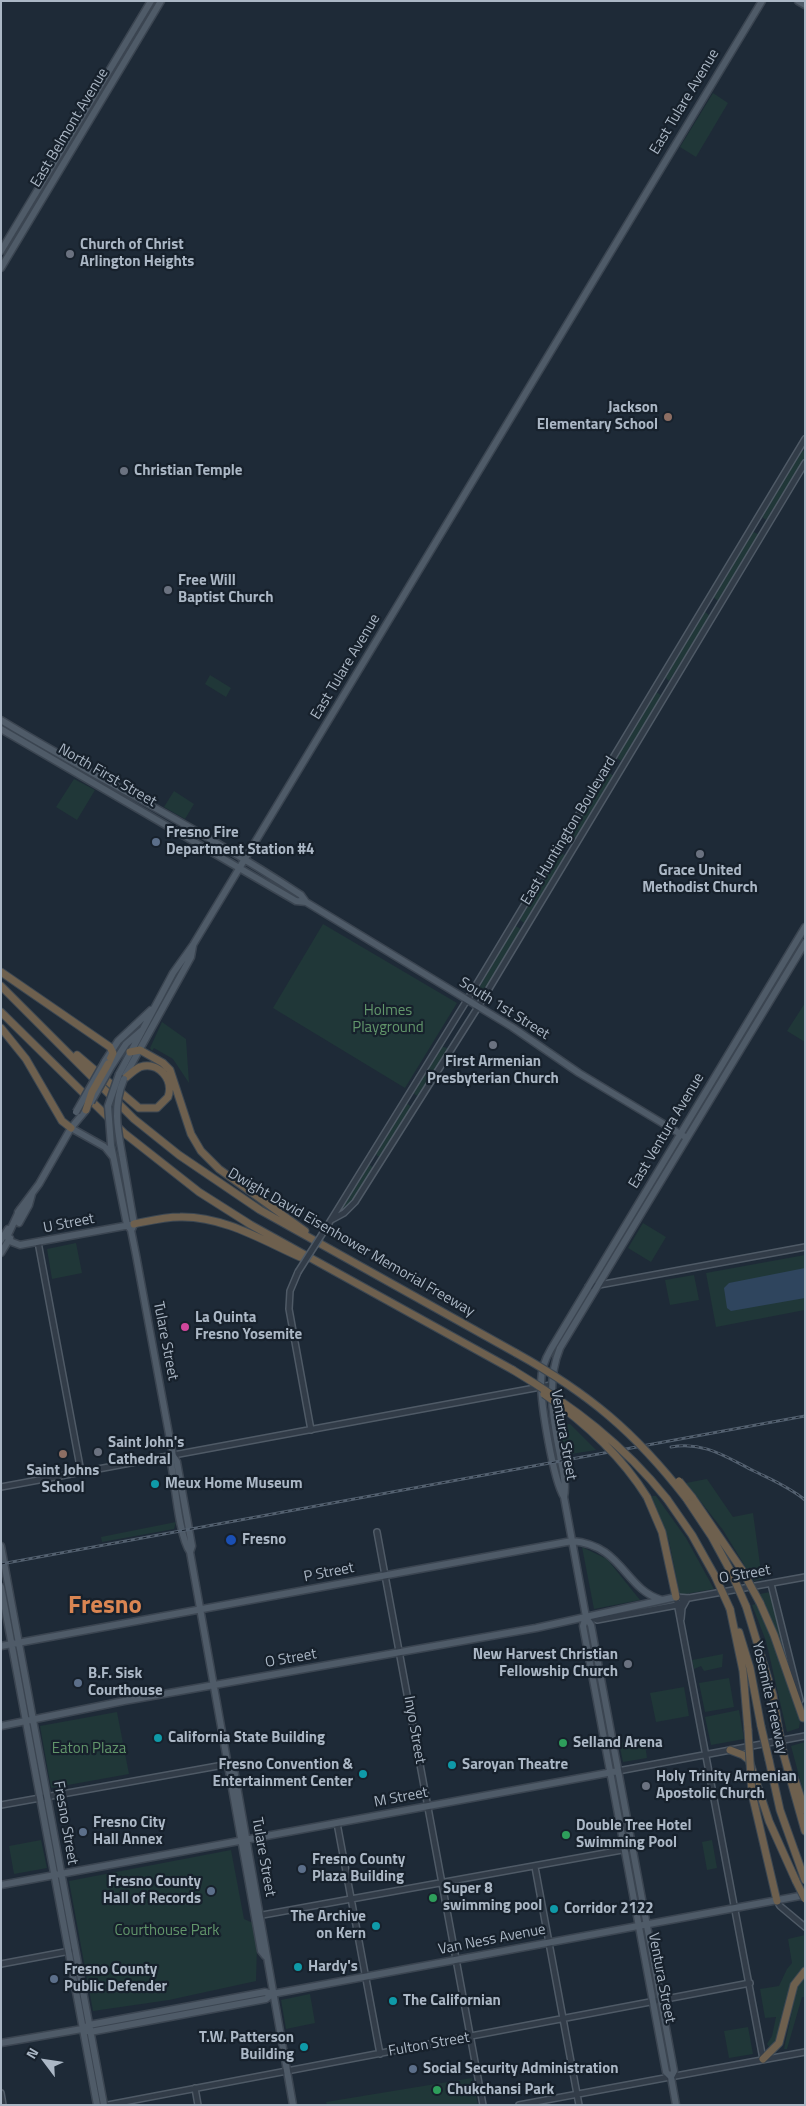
<!DOCTYPE html>
<style>
body{margin:0}
#map{position:relative;width:806px;height:2106px;overflow:hidden;background:#1e2a37;font-family:"Titillium Web",sans-serif}
canvas{display:block}
.frame{position:absolute;inset:0;border:2px solid #abb7c5;pointer-events:none}
.north{position:absolute;left:20px;top:2036px;width:50px;height:50px;-webkit-text-stroke:4px #17212c;paint-order:stroke;rotate:301deg;font-size:14px;font-weight:700;line-height:20px;text-align:center;color:#abb7c5}
.north::after{content:'';display:block;margin:auto;width:18px;height:22px;background:#abb7c5;clip-path:polygon(50% 0,100% 100%,50% 72%,0 100%)}
</style>
<div id="map">
<canvas width="806" height="2106"></canvas>
<div class="frame"></div>
<div class="north">N</div>
</div>
<script>
const ctx = document.querySelector('canvas').getContext('2d');
ctx.lineJoin = 'round';
function paint(path, color) { ctx.fillStyle = color; ctx.fill(path, 'evenodd'); }
function stroke(path, color, width, dash) { ctx.strokeStyle = color; ctx.lineWidth = width; ctx.lineCap = dash ? 'butt' : 'round'; ctx.setLineDash(dash || []); ctx.stroke(path); }
function label(font, color, halo, rows, align = 'center') {
  ctx.font = font + ' "Titillium Web",sans-serif'; ctx.lineWidth = 4.5; ctx.setLineDash([]); ctx.textBaseline = 'middle'; ctx.strokeStyle = halo; ctx.fillStyle = color; for (const [text, x, y, turn = 0] of rows) {
    ctx.save(); ctx.translate(x, y); ctx.rotate((+turn || 0) * Math.PI / 180); ctx.textAlign = isNaN(turn) ? turn : align; if (halo) ctx.strokeText(text, 0, 0); ctx.fillText(text, 0, 0); ctx.restore();
  }
}
paint(new Path2D(`
 M713,93L728,103L696,157L680,147Z
 M801,450L805,452V459L766,520L761,516Z
 M751,531L758,534V537L718,601L712,596Z
 M704,611L710,616L669,681L664,676Z
 M210,675L231,688L226,697L205,684Z
 M655,691L662,696L621,761L616,757Z
 M607,772L614,776L573,841L567,837Z
 M74,779L95,790L77,820L56,807Z
 M174,791L194,804L185,819L164,807Z
 M558,852L565,855V857L524,923L518,918Z
 M323,924L457,1003L405,1088L273,1008Z
 M514,925L521,929L484,992L479,988Z
 M805,1003V1042L787,1031Z
 M162,1022L186,1039L189,1083L173,1059L154,1048L152,1051L150,1048Z
 M440,1046L447,1048V1051L417,1096L412,1092Z
 M406,1103L412,1107L382,1156L379,1157L374,1153Z
 M368,1164L374,1168L356,1198L336,1216Z
 M643,1223L666,1237L651,1262L628,1248Z
 M76,1243L82,1273L52,1279L47,1249Z
 M805,1255V1310L716,1327L706,1273Z
 M694,1275L699,1300L670,1305L665,1280Z
 M570,1424L596,1450L565,1455L560,1426Z
 M707,1479L733,1517L753,1513L762,1579L754,1581L723,1530L686,1483Z
 M653,1496H656L686,1538L714,1589L680,1595L669,1541L650,1497Z
 M176,1522L174,1529L102,1542L101,1537Z
 M582,1547L607,1559L640,1600L594,1609Z
 M770,1592L787,1665L760,1594Z
 M756,1604L777,1650L800,1722L799,1728L787,1732L766,1641L752,1605Z
 M723,1654L722,1667L704,1671L701,1666L694,1669L692,1660Z
 M729,1678L734,1707L705,1712L699,1683Z
 M684,1687L689,1716L656,1722L650,1693Z
 M739,1710L744,1739L711,1745L705,1717Z
 M117,1712L129,1774L51,1788L40,1726Z
 M644,1738L647,1758L623,1762L619,1743Z
 M805,1742V1798L791,1746Z
 M41,1840L47,1868L14,1874L9,1846Z
 M712,1840L717,1868L707,1870L702,1842Z
 M231,1850L244,1919L253,1923L257,1946L256,1981L169,2000L93,2011L69,1881Z
 M805,1935V1969C789,1975 781,2028 775,2045L769,2047L767,2044L772,2036L776,2017L765,2018L760,1989L779,1986L787,1969L792,1963L788,1939Z
 M805,1977V1997H802L787,2049H784L797,1988Z
 M310,1994L315,2023L286,2029L281,2000Z
 M748,2027L753,2054L729,2058L724,2031Z
 M472,2078L478,2105H327L326,2102Z`), '#203738');
paint(new Path2D(`
 M805,1268V1298L731,1311L727,1308L724,1288L729,1283Z`), '#2f455e');
const minor = new Path2D(`
 M331,1220L344,1213L355,1202L478,1007L805,463
 M326,1228L467,1000L805,439
 M38,1242L81,1472
 M298,1272L290,1291L289,1309L311,1430
 M588,1287L805,1247
 M1,1487L551,1385
 M377,1532L483,2105
 M771,1584L800,1700
 M588,1617L597,1620L677,1605L688,1598
 M681,1619L682,1608L687,1599
 M618,1771L805,1736
 M1,1805L229,1764
 M337,1823L380,2054
 M535,1867L579,2105
 M777,1901L780,1906L805,1927
 M257,1916L633,1848
 M1,1964L70,1951
 M763,2059L676,1597L689,1598L805,1577
 M195,2088L198,2105
 M1,2093L3,2105
 M108,2105L750,1983
 M519,2105L805,2052`);
const major = new Path2D(`
 M798,1L805,5
 M1,251L151,1
 M1,268L161,1
 M1,720C100,780 204,831 301,895L306,902
 M1,729L277,890L296,901L306,902L512,1027L579,1073L687,1138
 M105,1061L118,1041L151,1010
 M111,1067L126,1044L141,1031
 M119,1074L173,973L193,945L762,1
 M125,1076L191,957L193,946
 M71,1128L105,1147L113,1157
 M111,1145L127,1225L131,1230L136,1255L173,1456L177,1462L192,1546L190,1552
 M122,1154L134,1224L132,1229
 M20,1209L7,1237L12,1242L20,1245L130,1225
 M18,1212L39,1184L71,1128L86,1110
 M19,1223L29,1205L32,1194
 M1,1240L8,1229
 M1,1253L10,1238
 M173,1456L171,1463C175,1484 179,1537 190,1552L261,1951L265,1956
 M564,1497C567,1483 562,1469 560,1455C553,1420 546,1382 560,1348L805,943
 M1,1546L104,2105
 M1,1587L97,2105
 M586,1617L583,1626L666,2072L671,2077
 M1,1646L572,1541C623,1545 624,1589 662,1600
 M1,1726L124,1701L536,1628L676,1597
 M229,1764L234,1769L293,2105
 M1,1885L618,1771
 M86,2030L90,2032L266,1999L272,1994
 M1,2043L82,2029L89,2025L265,1992L272,1994L805,1895
 M676,2105L671,2077L674,2071L591,1625L586,1617L564,1497C553,1479 541,1405 541,1382C541,1370 545,1359 551,1349L805,927`);
const highway = new Path2D(`
 M1,972L110,1047L113,1053L108,1064
 M1,986L134,1119L179,1155L260,1210L516,1353
 M1,1012L124,1133L199,1192L251,1225L513,1370
 M1,1028L26,1059L62,1121L71,1128
 M130,1052L140,1050L163,1063L170,1070L191,1134L201,1151L219,1169L305,1231
 M77,1055L139,1108H157L168,1097C174,1080 159,1061 140,1067C134,1070 129,1075 124,1079
 M134,1224C149,1221 164,1217 180,1217C223,1216 262,1240 300,1257
 M647,1497L662,1532L676,1597
 M692,1497L742,1570
 M686,1498L712,1537L731,1572
 M667,1499L692,1535L715,1576
 M760,1603L774,1635L803,1718
 M746,1606L773,1695L778,1725
 M730,1609L743,1671L748,1730
 M739,1632L750,1668L761,1726
 M730,1750L743,1755L749,1760L769,1821L796,1881
 M784,1756L805,1831
 M769,1760L780,1810L805,1880
 M794,1777L805,1810
 M752,1794L777,1901
 M763,2059L779,2043L794,1985L805,1971`);
stroke(minor, '#4f5a66', 8);
stroke(major, '#3b4551', 9);
stroke(highway, '#3c4752', 9);
stroke(minor, '#323c48', 5);
stroke(major, '#4f5b68', 6);
stroke(highway, '#6e604e', 7);
const rail = new Path2D(`
 M671,1447C704,1441 726,1457 754,1471C772,1480 789,1487 805,1500
 M1,1564L805,1416`);
stroke(rail, '#53606f', 3);
stroke(rail, '#17212c', 1, [4]);
const minorBridge = new Path2D(`
 M298,1272L326,1228`);
const majorBridge = new Path2D(`
 M91,1102L111,1067
 M76,1112L105,1061
 M111,1145L108,1106L119,1074
 M122,1154C117,1127 113,1105 124,1079`);
const highwayBridge = new Path2D(`
 M86,1110L92,1092L108,1064
 M516,1353C588,1393 635,1432 686,1498
 M513,1370C573,1406 624,1445 667,1499
 M544,1394C583,1421 622,1457 647,1497
 M679,1481L692,1497
 M742,1570L760,1603
 M731,1572L746,1606
 M715,1576L730,1609
 M778,1725L784,1756
 M761,1726L769,1760
 M748,1730L752,1794
 M796,1881L805,1899`);
stroke(minorBridge, '#4f5a66', 8, []);
stroke(majorBridge, '#3b4551', 9, []);
stroke(highwayBridge, '#3c4752', 9, []);
stroke(minorBridge, '#323c48', 5);
stroke(majorBridge, '#4f5b68', 6);
stroke(highwayBridge, '#6e604e', 7);
for (const [x, y, r, color] of [
 [70,254,5,"#6b7280"],
 [668,417,5,"#8d6e63"],
 [124,471,5,"#6b7280"],
 [168,590,5,"#6b7280"],
 [156,842,5,"#5c6f8a"],
 [700,854,5,"#6b7280"],
 [493,1045,5,"#6b7280"],
 [185,1327,5,"#d1479c"],
 [98,1452,5,"#6b7280"],
 [63,1454,5,"#8d6e63"],
 [155,1484,5,"#0f9aa8"],
 [231,1540,6,"#1a4fb4"],
 [628,1664,5,"#6b7280"],
 [78,1683,5,"#5c6f8a"],
 [158,1738,5,"#0f9aa8"],
 [563,1743,5,"#2e9e5b"],
 [452,1765,5,"#0f9aa8"],
 [363,1774,5,"#0f9aa8"],
 [646,1786,5,"#6b7280"],
 [83,1832,5,"#5c6f8a"],
 [566,1835,5,"#2e9e5b"],
 [302,1869,5,"#5c6f8a"],
 [211,1891,5,"#5c6f8a"],
 [433,1898,5,"#2e9e5b"],
 [554,1909,5,"#0f9aa8"],
 [376,1926,5,"#0f9aa8"],
 [298,1967,5,"#0f9aa8"],
 [54,1979,5,"#5c6f8a"],
 [393,2001,5,"#0f9aa8"],
 [304,2047,5,"#0f9aa8"],
 [413,2069,5,"#5c6f8a"],
 [437,2090,5,"#2e9e5b"]
]) { const dot = new Path2D(); dot.arc(x, y, r, 0, 2 * Math.PI); ctx.fillStyle = color; ctx.fill(dot); stroke(dot, '#17212c', 2); }
label('15px', '#abb7c5', '#17212c', [
 ["East Tulare Avenue",685,102,-59],
 ["East Belmont Avenue",70,128,-59],
 ["East Tulare Avenue",346,667,-59],
 ["North First Street",107,776,30],
 ["East Huntington Boulevard",569,831,-59],
 ["South 1st Street",504,1009,32],
 ["East Ventura Avenue",667,1131,-59],
 ["U Street",69,1224,-11],
 ["Dwight David Eisenhower Memorial Freeway",351,1243,30],
 ["Tulare Street",165,1341,79],
 ["Ventura Street",563,1435,80],
 ["P Street",329,1573,-11],
 ["O Street",745,1575,-10],
 ["O Street",291,1659,-10],
 ["Yosemite Freeway",769,1698,77],
 ["Inyo Street",414,1730,80],
 ["M Street",401,1798,-11],
 ["Fresno Street",65,1823,80],
 ["Tulare Street",263,1857,80],
 ["Van Ness Avenue",492,1940,-11],
 ["Ventura Street",661,1978,79],
 ["Fulton Street",429,2045,-10]
]);
label('bold 15px', '#abb7c5', '#17212c', [
 ["Church of Christ",80,245],
 ["Arlington Heights",80,262],
 ["Jackson",658,408,"right"],
 ["Elementary School",658,425,"right"],
 ["Christian Temple",134,471],
 ["Free Will",178,581],
 ["Baptist Church",178,598],
 ["Fresno Fire",166,833],
 ["Department Station #4",166,850],
 ["Grace United",700,871,"center"],
 ["Methodist Church",700,888,"center"],
 ["First Armenian",493,1062,"center"],
 ["Presbyterian Church",493,1079,"center"],
 ["La Quinta",195,1318],
 ["Fresno Yosemite",195,1335],
 ["Saint John's",108,1443],
 ["Cathedral",108,1460],
 ["Saint Johns",63,1471,"center"],
 ["School",63,1488,"center"],
 ["Meux Home Museum",165,1484],
 ["Fresno",242,1540],
 ["New Harvest Christian",618,1655,"right"],
 ["Fellowship Church",618,1672,"right"],
 ["B.F. Sisk",88,1674],
 ["Courthouse",88,1691],
 ["California State Building",168,1738],
 ["Selland Arena",573,1743],
 ["Fresno Convention &",353,1765,"right"],
 ["Entertainment Center",353,1782,"right"],
 ["Saroyan Theatre",462,1765],
 ["Holy Trinity Armenian",656,1777],
 ["Apostolic Church",656,1794],
 ["Fresno City",93,1823],
 ["Hall Annex",93,1840],
 ["Double Tree Hotel",576,1826],
 ["Swimming Pool",576,1843],
 ["Fresno County",312,1860],
 ["Plaza Building",312,1877],
 ["Fresno County",201,1882,"right"],
 ["Hall of Records",201,1899,"right"],
 ["Super 8",443,1889],
 ["swimming pool",443,1906],
 ["Corridor 2122",564,1909],
 ["The Archive",366,1917,"right"],
 ["on Kern",366,1934,"right"],
 ["Hardy's",308,1967],
 ["Fresno County",64,1970],
 ["Public Defender",64,1987],
 ["The Californian",403,2001],
 ["T.W. Patterson",294,2038,"right"],
 ["Building",294,2055,"right"],
 ["Social Security Administration",423,2069],
 ["Chukchansi Park",447,2090]
], 'left');
label('15px', '#62966b', '#17212c', [
 ["Holmes",388,1011],
 ["Playground",388,1028],
 ["Eaton Plaza",89,1749],
 ["Courthouse Park",167,1931]
]);
label('bold 25px', '#d98552', '#17212c', [
 ["Fresno",105,1607]
]);
</script>
